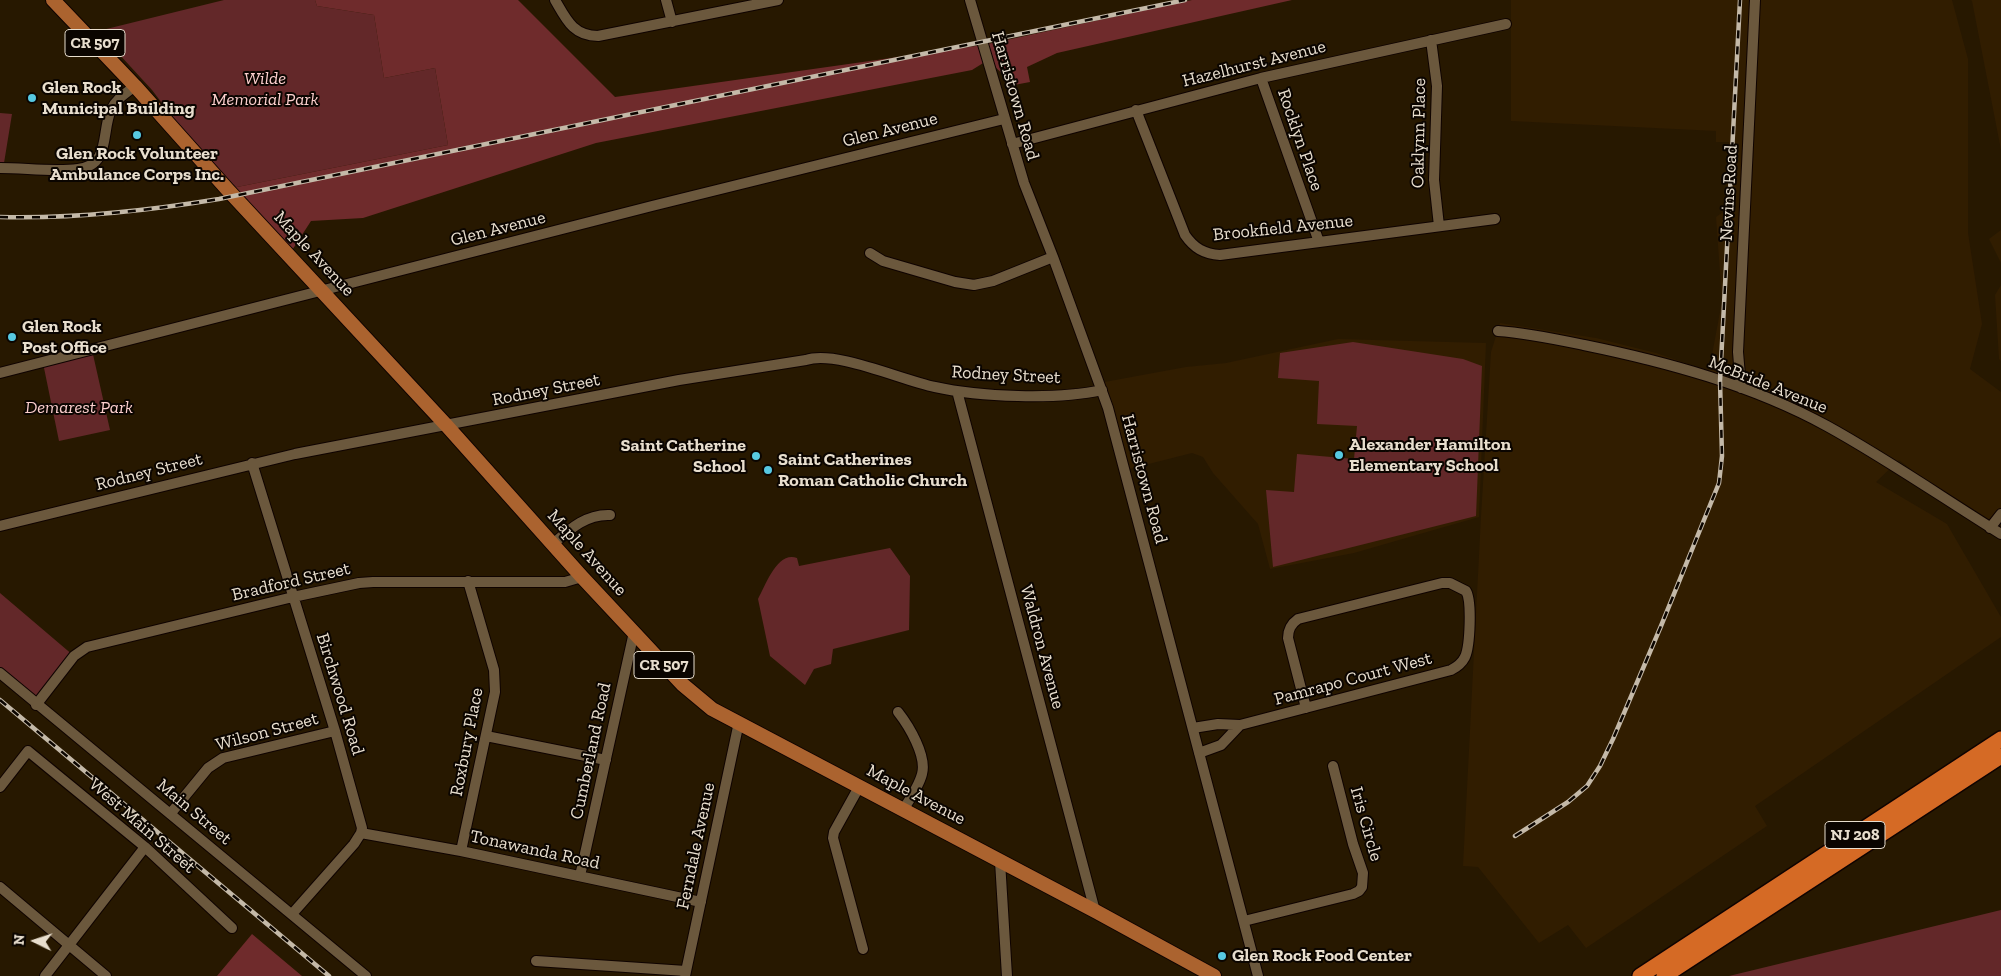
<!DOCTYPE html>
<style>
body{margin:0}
#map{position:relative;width:2001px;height:976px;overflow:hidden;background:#271800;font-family:"Zilla Slab",serif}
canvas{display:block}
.north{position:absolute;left:10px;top:916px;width:50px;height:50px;-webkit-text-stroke:4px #0b0500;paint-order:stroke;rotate:274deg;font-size:14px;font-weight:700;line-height:20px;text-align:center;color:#e8dece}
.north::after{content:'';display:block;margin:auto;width:18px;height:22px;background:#e8dece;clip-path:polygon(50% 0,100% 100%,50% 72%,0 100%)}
</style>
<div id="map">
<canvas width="2001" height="976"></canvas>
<div class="north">N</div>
</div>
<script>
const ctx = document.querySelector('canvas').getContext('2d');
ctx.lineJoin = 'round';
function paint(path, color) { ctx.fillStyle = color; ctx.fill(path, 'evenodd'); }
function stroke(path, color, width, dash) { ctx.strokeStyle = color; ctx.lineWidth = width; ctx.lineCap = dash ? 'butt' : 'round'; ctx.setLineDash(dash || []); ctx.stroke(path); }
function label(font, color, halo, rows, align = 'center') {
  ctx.font = font + ' "Zilla Slab",serif'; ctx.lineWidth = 4; ctx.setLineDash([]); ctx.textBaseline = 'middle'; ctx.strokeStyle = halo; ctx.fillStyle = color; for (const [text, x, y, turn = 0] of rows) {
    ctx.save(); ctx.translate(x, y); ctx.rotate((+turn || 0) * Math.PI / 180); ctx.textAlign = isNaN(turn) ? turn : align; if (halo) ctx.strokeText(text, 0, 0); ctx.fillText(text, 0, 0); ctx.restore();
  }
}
paint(new Path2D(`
 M1511,0H1952L1968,59V233L1982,324L1970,369L2001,392V515L1990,530L1899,460L1876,482L1947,524L2001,617V637L1755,806L1767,826L1586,948L1568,925L1539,943L1478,867L1463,866L1481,516L1491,352L1500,323L1596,338L1656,353L1709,371L1722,301L1716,217L1726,210L1729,142H1716V131L1511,121Z
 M1971,0H2001V150L1972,1Z
 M2001,230V263L1989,239Z
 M2001,285V361L1999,359L1995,295Z
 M1338,339L1486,343L1479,517L1354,553L1270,569L1258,524L1213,473L1203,457L1192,453L1125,470L1099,383L1186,367L1226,363Z`), '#311d00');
paint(new Path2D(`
 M224,0H315L317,6L374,15L384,78L435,68L448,145L227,189L152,90L118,53L86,34Z
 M0,113L12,114L4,163L0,162Z
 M1353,342L1463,359L1482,366L1476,516L1273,567L1266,490L1294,492L1297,454L1354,459L1357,426L1317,424L1319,381L1278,378L1280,353Z
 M92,350L110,430L59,441L43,363Z
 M890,548L910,576L909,630L833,649L831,664L814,669L805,685L770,656L758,599C766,585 777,551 797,558L799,566Z
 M0,593L74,656L36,705L0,673Z
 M2001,910V976H1729Z`), '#632829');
paint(new Path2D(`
 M315,0H518L615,97L983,45L1192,0H1292L1057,53L1027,67L1030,82L1014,85L988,60L972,70L596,143L363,218L311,221L289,255L227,189L448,145L435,68L384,78L374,15L317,6Z
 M252,934L302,976H217Z`), '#6f2b2c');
const minor = new Path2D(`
 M555,0C566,19 573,36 598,36L778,0
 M666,0L672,22
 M970,0L1024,183L1053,257L1108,408L1258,976
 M1431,40L1437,86L1434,180L1439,226
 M1261,78L1319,242
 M1136,110L1185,235C1194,248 1204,254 1220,255L1495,219
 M1012,144L1261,78L1506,24
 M0,168C25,168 53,172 78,169C111,165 101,132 111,110C116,99 126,93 135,86
 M870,253L883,261L955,282L974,285L993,281L1053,257
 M1498,331C1527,333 1555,339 1584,345C1667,362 1752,385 1827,426C1887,459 1943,498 2001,534
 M0,373L652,206L1004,119
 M1741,388L1738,352L1755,0
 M957,391L1095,911
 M252,463L335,731L362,828L361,833L354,844L292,914
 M0,526L295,454L679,380L806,360C836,350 901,380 935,387C979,397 1057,400 1102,390
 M1990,528L2001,514
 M553,544C570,529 586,514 610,515
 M0,673L366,976
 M36,705L74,656L87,647L293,597L359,583L373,582H565L582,577
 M898,712C909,726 927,756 922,774C919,786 910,799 903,810
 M1193,728L1218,724L1240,725
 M486,736L606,760
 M1199,753L1221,745L1240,725L1451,670C1457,667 1462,663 1465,657C1470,646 1472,601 1466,591L1450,583H1442L1298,619C1291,624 1288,629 1288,638L1306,708
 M0,787L28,751L145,847L232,928
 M859,787L834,832L833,838L863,949
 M171,813L208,768L223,758L335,731
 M361,833L461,851L701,902
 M461,851L495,692L494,670L468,581
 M1000,861L1007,976
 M580,876L634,632
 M0,887L106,976
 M1244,921L1353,894L1359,891L1362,887L1363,873L1353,844L1333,766
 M536,961L686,971
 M45,976L145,847
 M685,976L739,722`);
const major = new Path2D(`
 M53,0L135,86L227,189L447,426L582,577L682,684L712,709L1097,912L1214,976`);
const highway = new Path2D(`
 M1640,976L2001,739
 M1664,976L2001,756`);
stroke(minor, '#0f0300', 12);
stroke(major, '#0f0300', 16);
stroke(highway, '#0f0300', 18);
stroke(minor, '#6b583d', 10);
stroke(major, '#ab632f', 14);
stroke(highway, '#d56a25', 15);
const rail = new Path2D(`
 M0,217C74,219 146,211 219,199L1185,0
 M0,700L329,976
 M1515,836L1568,802L1587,786L1600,766L1613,739L1661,626L1719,483L1722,456L1720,381L1740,0`);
stroke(rail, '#c4b9a8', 4.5);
stroke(rail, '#0b0500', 2.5, [8]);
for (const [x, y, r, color] of [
 [32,98,5,"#57c9e2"],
 [137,135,5,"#57c9e2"],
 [12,337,5,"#57c9e2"],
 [1339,455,5,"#57c9e2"],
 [756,456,5,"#57c9e2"],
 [768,470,5,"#57c9e2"],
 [1222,956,5,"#57c9e2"]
]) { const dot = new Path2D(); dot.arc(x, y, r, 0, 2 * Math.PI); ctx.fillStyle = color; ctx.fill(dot); stroke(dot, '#0b0500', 2); }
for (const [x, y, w] of [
 [95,43,60],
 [664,665,60],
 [1855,835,60]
]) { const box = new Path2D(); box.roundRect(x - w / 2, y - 13.5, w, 27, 4); ctx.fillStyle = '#0b0500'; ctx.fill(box); stroke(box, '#e8dece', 1); }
label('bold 16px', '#e8dece', null, [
 ["CR 507",95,43],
 ["CR 507",664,665],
 ["NJ 208",1855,835]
]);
label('18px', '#e8dece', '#0b0500', [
 ["Hazelhurst Avenue",1254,64,-14],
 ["Harristown Road",1015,96,74],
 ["Glen Avenue",890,130,-14],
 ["Oaklynn Place",1419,133,-89],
 ["Rocklyn Place",1300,140,71],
 ["Nevins Road",1729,193,-87],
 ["Brookfield Avenue",1283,228,-6],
 ["Glen Avenue",498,229,-14],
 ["Maple Avenue",314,254,47],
 ["Rodney Street",1006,375,3],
 ["McBride Avenue",1768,385,22],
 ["Rodney Street",546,390,-11],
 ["Rodney Street",149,472,-14],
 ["Harristown Road",1144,479,75],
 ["Maple Avenue",587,553,48],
 ["Bradford Street",291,582,-13],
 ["Waldron Avenue",1042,647,75],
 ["Pamrapo Court West",1353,679,-15],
 ["Birchwood Road",340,694,73],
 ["Wilson Street",267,732,-15],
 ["Roxbury Place",467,742,-79],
 ["Cumberland Road",591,751,-78],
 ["Maple Avenue",916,795,28],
 ["Main Street",194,812,40],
 ["Iris Circle",1366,824,74],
 ["West Main Street",142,826,41],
 ["Ferndale Avenue",696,846,-78],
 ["Tonawanda Road",535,850,12]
]);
label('italic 18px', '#fccfcd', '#0b0500', [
 ["Wilde",265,79],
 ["Memorial Park",265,100],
 ["Demarest Park",79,408]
]);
label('bold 18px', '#e8dece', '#0b0500', [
 ["Glen Rock",42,88],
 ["Municipal Building",42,109],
 ["Glen Rock Volunteer",137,154,"center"],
 ["Ambulance Corps Inc.",137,175,"center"],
 ["Glen Rock",22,327],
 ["Post Office",22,348],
 ["Alexander Hamilton",1349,445],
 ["Elementary School",1349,466],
 ["Saint Catherine",746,446,"right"],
 ["School",746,467,"right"],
 ["Saint Catherines",778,460],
 ["Roman Catholic Church",778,481],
 ["Glen Rock Food Center",1232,956]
], 'left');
</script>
